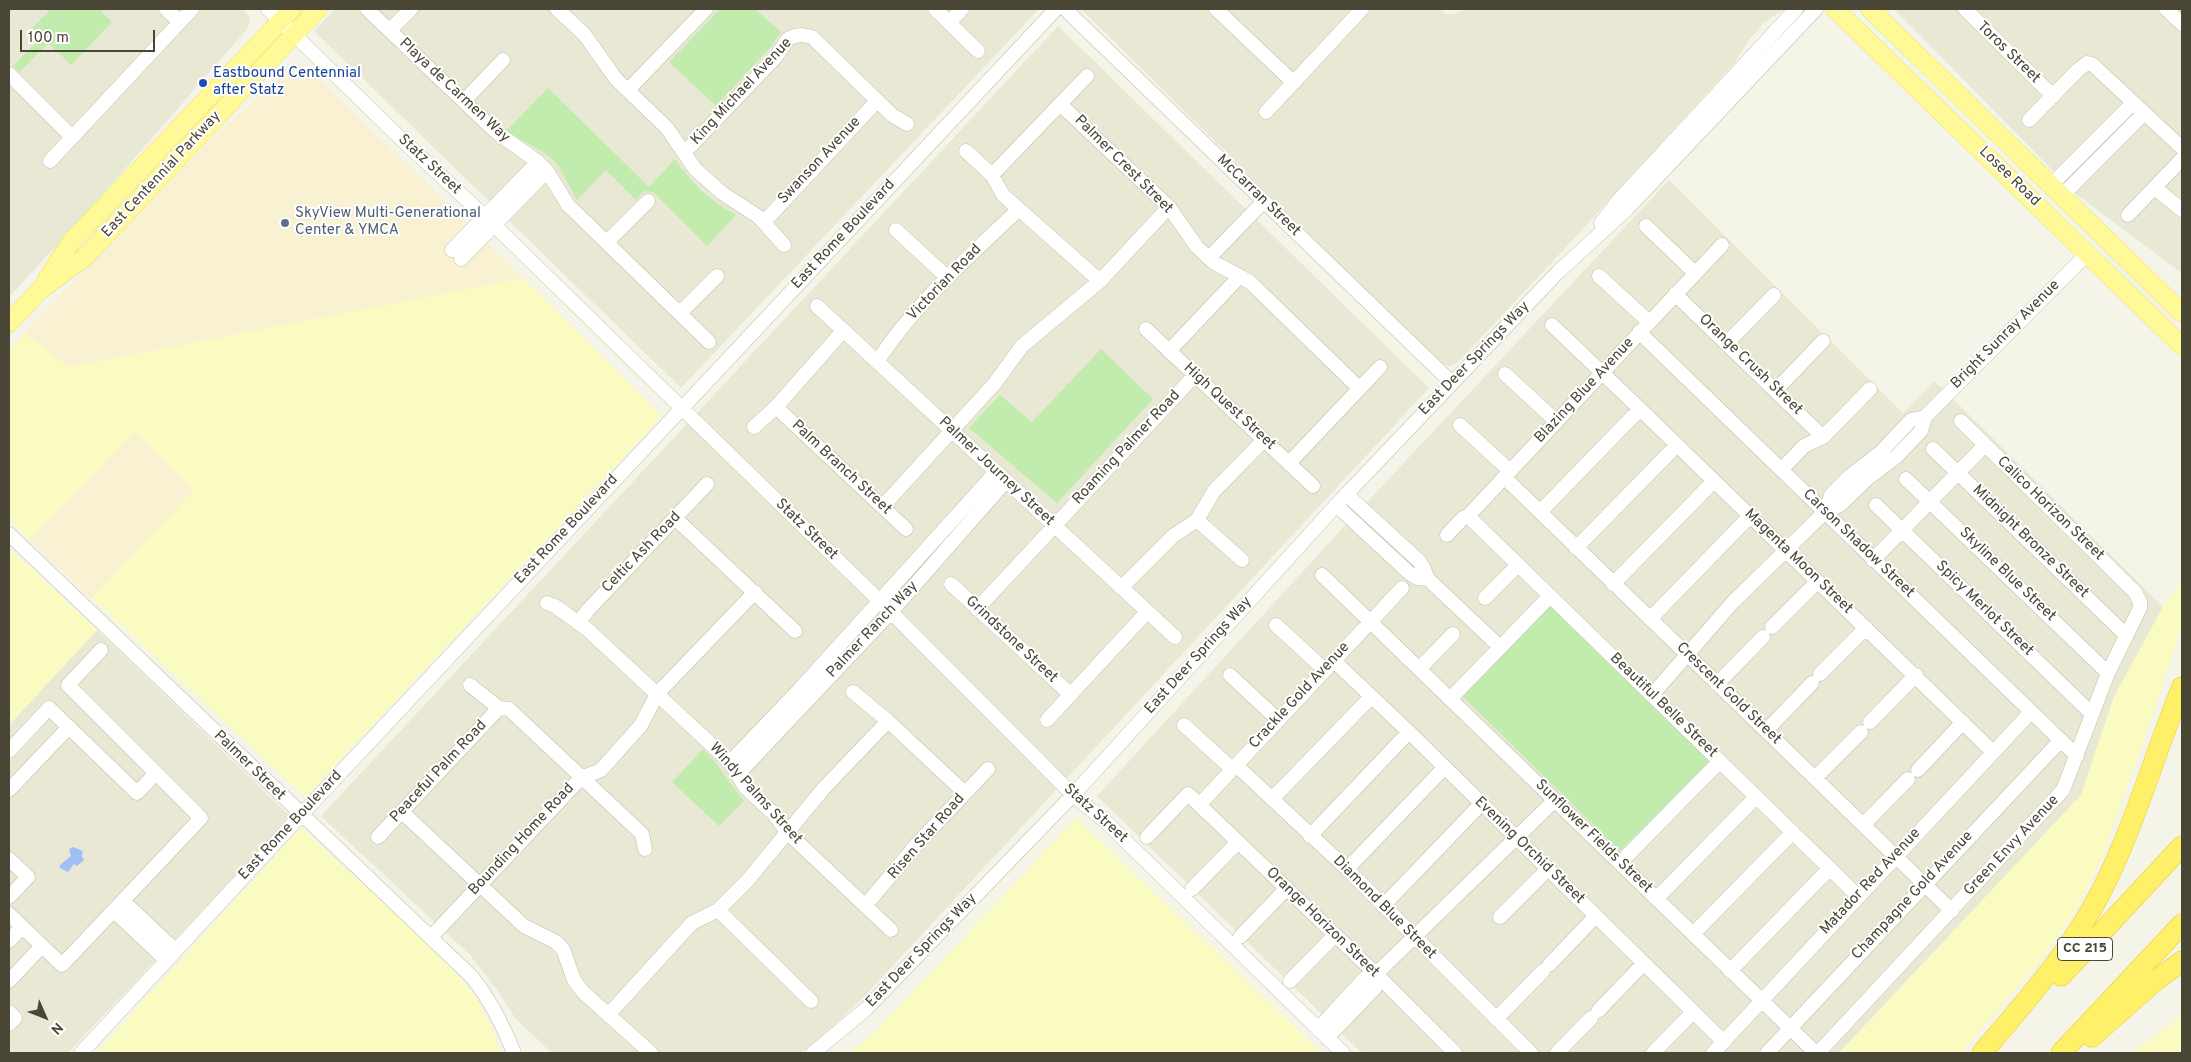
<!DOCTYPE html>
<style>
body{margin:0}
#map{position:relative;width:2191px;height:1062px;overflow:hidden;background:#f5f4e8;font-family:Overpass,sans-serif}
canvas{display:block}
.frame{position:absolute;inset:0;border:10px solid #494636;pointer-events:none}
.north{position:absolute;left:20px;top:992px;width:50px;height:50px;-webkit-text-stroke:4px #fff;paint-order:stroke;rotate:134deg;font-size:14px;font-weight:700;line-height:20px;text-align:center;color:#494636}
.north::after{content:'';display:block;margin:auto;width:18px;height:22px;background:#494636;clip-path:polygon(50% 0,100% 100%,50% 72%,0 100%)}
.scale{position:absolute;left:20px;top:30px;width:135px;height:22px;box-sizing:border-box;border:2px solid #494636;border-top:0;padding-left:6px;font-size:15px;line-height:18px;white-space:nowrap;color:#494636;-webkit-text-stroke:4px #fff;paint-order:stroke}
</style>
<div id="map">
<canvas width="2191" height="1062"></canvas>
<div class="frame"></div>
<div class="north">N</div>
<div class="scale">100 m</div>
</div>
<script>
const ctx = document.querySelector('canvas').getContext('2d');
ctx.lineJoin = 'round';
function paint(path, color) { ctx.fillStyle = color; ctx.fill(path, 'evenodd'); }
function stroke(path, color, width, dash) { ctx.strokeStyle = color; ctx.lineWidth = width; ctx.lineCap = dash ? 'butt' : 'round'; ctx.setLineDash(dash || []); ctx.stroke(path); }
function label(font, color, halo, rows, align = 'center') {
  ctx.font = font + ' Overpass,sans-serif'; ctx.lineWidth = 4; ctx.setLineDash([]); ctx.textBaseline = 'middle'; ctx.strokeStyle = halo; ctx.fillStyle = color; for (const [text, x, y, turn = 0] of rows) {
    ctx.save(); ctx.translate(x, y); ctx.rotate((+turn || 0) * Math.PI / 180); ctx.textAlign = isNaN(turn) ? turn : align; if (halo) ctx.strokeText(text, 0, 0); ctx.fillText(text, 0, 0); ctx.restore();
  }
}
paint(new Path2D(`
 M9,9H242L250,17L248,28L83,217L9,297Z
 M335,9H1039L681,388L314,31Z
 M1081,9H1441L1444,13L1451,15L1467,9H1784L1765,22L1748,41L1735,62L1568,245L1457,363L1450,366L1441,364Z
 M1894,9H2182V273L2076,194Z
 M1058,26L1429,388L861,1000L811,1047L800,1053H552L515,1018L497,990L470,955L321,816Z
 M1669,180L1903,413L1935,381L2163,607L2114,697L2081,795L1839,1053H1362L1097,796L1340,531Z
 M97,630L288,814L287,820L68,1053H9V725Z`), '#e9e8d5');
paint(new Path2D(`
 M293,62L307,68L524,278L69,367L24,333L223,127L245,110Z
 M135,431L194,490L92,598L30,540Z`), '#f8f1d2');
paint(new Path2D(`
 M51,9H102L101,11L112,22L71,65L48,43L20,72L13,66L41,37L32,28Z
 M720,9H755L781,32L770,48L716,106L669,62Z
 M548,88L649,187L675,159C692,184 710,201 736,215L707,246L653,192L643,191L636,200L606,170L577,200L558,165L546,154L506,131Z
 M1101,349L1153,399L1057,503L969,428L1000,395L1032,422Z
 M1550,600L1712,758L1620,851L1460,694Z
 M703,749C719,764 730,784 744,801L719,826L672,782Z`), '#c2ecae');
paint(new Path2D(`
 M524,278L662,416L305,797L92,598L194,490L135,431L30,540L9,519V349L24,333L69,367Z
 M9,548L97,630L9,725Z
 M2182,582V625L2156,706L2100,862L2072,916L2032,971L1961,1053H1839L2081,795L2114,697L2163,607Z
 M1076,818L1322,1053H849L876,1031Z
 M301,828L438,953L476,997L495,1034L500,1053H96Z
 M2182,1015V1053H2132Z`), '#fafbc1');
paint(new Path2D(`
 M73,847L83,851L82,856L84,860L77,866L74,864L68,872L60,868V865L71,856L69,849Z`), '#a0bff5');
const minor = new Path2D(`
 M166,9L180,22
 M268,9L398,136L494,225L891,612L1073,795L1105,821L1343,1053
 M367,9L495,131L538,162L547,171L568,205L709,342
 M557,9L584,34L616,79L667,128L695,169L722,193L759,217L784,245
 M935,9L978,51
 M1065,9L1452,383
 M1216,9L1294,83
 M1965,9L2053,96
 M2166,9L2182,24
 M949,23L962,9
 M390,30L411,9
 M9,74L72,137
 M628,90L706,9
 M464,101L503,60
 M1060,104L1169,207L1197,247L1213,262L1250,282L1359,388
 M1266,112L1362,9
 M2029,120L2078,70L2087,63L2092,64L2182,148
 M966,151L992,175L1003,195L1100,281
 M684,153L775,58L788,39L794,36L802,35L812,37L892,115L907,124
 M50,161L192,9
 M992,175L1087,76
 M2050,186L2133,103
 M2155,188L2182,210
 M2061,197L2144,113
 M2128,215L2182,159
 M764,222L877,101
 M1601,223L1618,201L1796,9
 M1646,226L1695,273
 M896,230L948,278
 M607,242L648,201
 M452,250L538,162
 M1209,258L1263,202
 M461,259L547,171
 M1599,276L1649,322
 M1675,294L1823,437
 M817,306L1175,637
 M680,313L717,276
 M1552,325L1640,409L1993,752
 M1146,329L1313,486
 M1639,332L2077,756
 M1727,343L1774,295
 M1169,351L1240,276
 M877,362C915,303 969,257 1019,209
 M1505,374L1556,421
 M1776,390L1823,341
 M776,407L906,529
 M1460,425L1510,471
 M754,427L776,407L843,331
 M1933,449L2126,635
 M1289,463L1380,367
 M1782,469L1804,446L1823,437L1870,389
 M1504,477L1952,911
 M1906,479L2108,673
 M1346,494L1419,561L1423,567L1428,579L1500,647
 M1336,505L1408,572L1417,578L1428,579
 M1876,505L2092,714
 M883,506L995,383L1022,346L1100,281L1169,207
 M1540,512L1640,409
 M1825,512L1831,495L1850,476L1881,452L1911,420L1925,417
 M1468,516L1858,896
 M675,518L795,631
 M1197,520L1242,560
 M9,534L472,977C491,1001 503,1025 514,1053
 M1447,535L1463,518L1468,516L1722,245
 M1576,548L1677,445
 M1873,560L1985,445
 M1322,575L1816,1053
 M951,584L1071,695
 M1613,584L1714,481
 M1121,588L1173,536L1197,520L1214,491L1264,440
 M1485,598L1518,565
 M547,603L555,606L587,629L730,762L745,787L773,813L788,833L891,930
 M977,609L1195,375
 M1650,619L1750,516
 M578,623L588,610L707,484
 M1276,625L1325,670
 M1772,627L1817,582
 M1334,661L1409,732L1724,1042
 M1419,669L1453,634
 M1820,674L1866,628
 M1230,675L1278,720
 M1717,684L1763,637
 M470,685L499,708L509,709L642,834L645,849
 M853,692L888,721L965,793
 M1652,695L1733,602L1825,512L1840,505L1867,479L1896,457L1921,431L1925,417L2087,254
 M1450,699L1550,596
 M1047,720L1147,612
 M1870,722L1916,675
 M1184,725L1232,769
 M1766,731L1812,683
 M9,751L49,708L137,793L156,773
 M730,762L800,689L996,472
 M1236,765L1347,869L1531,1053
 M1918,770L1963,722
 M737,775L891,612L1006,481
 M1815,778L1861,732
 M9,790L69,727
 M1272,799L1371,697
 M1199,805L1402,588
 M402,812L524,926L556,942L563,949L574,980L583,992L651,1053
 M1863,825L1908,779
 M1310,836L1409,732
 M378,837L499,708
 M1147,837L1188,794L1376,974L1455,1053
 M9,859L28,877L9,897
 M1620,863L1720,761
 M1347,869L1445,767
 M1192,889L1238,842
 M1657,898L1756,797
 M123,901L175,950
 M865,906L917,844L988,769
 M1383,906L1481,804
 M718,910L811,1001
 M114,911L166,960
 M9,914L62,965L201,818L68,685L101,650
 M1500,917L1548,869
 M1693,934L1793,832
 M431,937L581,778L601,770L641,725L657,694L755,592
 M1240,937L1287,888
 M9,941L22,927
 M1549,965L1596,916
 M1730,971L1830,868
 M9,981L42,946
 M1290,981L1335,935
 M1598,1011L1644,963
 M9,1012L15,1018L9,1024
 M608,1015L692,923L718,910L747,881L824,788L888,721
 M1496,1019L1543,971
 M1318,1029L1365,978L1376,974L1554,801
 M1327,1038L1375,988L1376,974
 M81,1053L301,815L1056,9
 M813,1053L866,1009L1073,795L1341,500L1558,272L1627,209L1816,9
 M1557,1053L1591,1018
 M1653,1053L1693,1012
 M1713,1053L2031,712
 M1767,1053L2061,740
 M1818,1053L2063,790L2108,673L2140,608V602L2135,592L1961,421`);
const major = new Path2D(`
 M1835,9L2182,346
 M1870,9L2182,313
 M46,281L71,242L292,9
 M9,323L40,290L85,257L318,9`);
const highway = new Path2D(`
 M2061,976L2182,846
 M2092,1037L2155,981L2182,961
 M1982,1053C2026,1001 2072,950 2103,888C2135,824 2155,753 2182,687
 M2061,1053L2182,924`);
stroke(minor, '#c1bfa9', 15);
stroke(major, '#ece25f', 19);
stroke(highway, '#e8ce2f', 21);
stroke(minor, '#fff', 14);
stroke(major, '#fff997', 18);
stroke(highway, '#fff069', 20);
for (const [x, y, r, color] of [
 [203,83,5,"#1a4fb4"],
 [285,223,5,"#5c6f8a"]
]) { const dot = new Path2D(); dot.arc(x, y, r, 0, 2 * Math.PI); ctx.fillStyle = color; ctx.fill(dot); stroke(dot, '#fff', 2); }
for (const [x, y, w] of [
 [2085,949,55]
]) { const box = new Path2D(); box.roundRect(x - w / 2, y - 11.5, w, 23, 4); ctx.fillStyle = '#fff'; ctx.fill(box); stroke(box, '#494636', 1); }
label('bold 14px', '#494636', null, [
 ["CC 215",2085,949]
]);
label('15px', '#494636', '#fff', [
 ["Toros Street",2008,53,44],
 ["Playa de Carmen Way",454,91,43],
 ["King Michael Avenue",742,92,-47],
 ["Swanson Avenue",820,161,-47],
 ["Statz Street",429,165,43],
 ["Palmer Crest Street",1123,165,45],
 ["East Centennial Parkway",162,175,-47],
 ["Losee Road",2009,177,44],
 ["McCarran Street",1258,196,44],
 ["East Rome Boulevard",844,235,-47],
 ["Victorian Road",945,283,-46],
 ["Bright Sunray Avenue",2006,335,-45],
 ["East Deer Springs Way",1475,359,-46],
 ["Orange Crush Street",1750,365,44],
 ["Blazing Blue Avenue",1585,391,-47],
 ["High Quest Street",1229,407,43],
 ["Roaming Palmer Road",1127,448,-47],
 ["Palm Branch Street",841,468,43],
 ["Palmer Journey Street",996,472,43],
 ["Calico Horizon Street",2050,509,44],
 ["East Rome Boulevard",567,530,-47],
 ["Statz Street",806,530,44],
 ["Midnight Bronze Street",2030,542,44],
 ["Carson Shadow Street",1858,544,44],
 ["Celtic Ash Road",642,553,-46],
 ["Magenta Moon Street",1798,562,44],
 ["Skyline Blue Street",2007,575,44],
 ["Spicy Merlot Street",1984,609,44],
 ["Palmer Ranch Way",873,630,-47],
 ["Grindstone Street",1011,640,43],
 ["East Deer Springs Way",1199,656,-48],
 ["Crescent Gold Street",1728,694,44],
 ["Crackle Gold Avenue",1300,696,-47],
 ["Beautiful Belle Street",1663,706,44],
 ["Palmer Street",249,766,44],
 ["Peaceful Palm Road",439,772,-47],
 ["Windy Palms Street",755,794,48],
 ["Statz Street",1095,814,42],
 ["East Rome Boulevard",291,826,-47],
 ["Risen Star Road",927,837,-49],
 ["Sunflower Fields Street",1593,837,44],
 ["Bounding Home Road",522,840,-47],
 ["Green Envy Avenue",2012,846,-47],
 ["Evening Orchid Street",1529,851,44],
 ["Matador Red Avenue",1871,882,-47],
 ["Champagne Gold Avenue",1913,896,-47],
 ["Diamond Blue Street",1384,908,45],
 ["Orange Horizon Street",1322,923,44],
 ["East Deer Springs Way",922,951,-46]
]);
label('15px', '#164399', '#fff', [
 ["Eastbound Centennial",213,74],
 ["after Statz",213,91]
], 'left');
label('15px', '#4e5e75', '#fff', [
 ["SkyView Multi-Generational",295,214],
 ["Center & YMCA",295,231]
], 'left');
</script>
